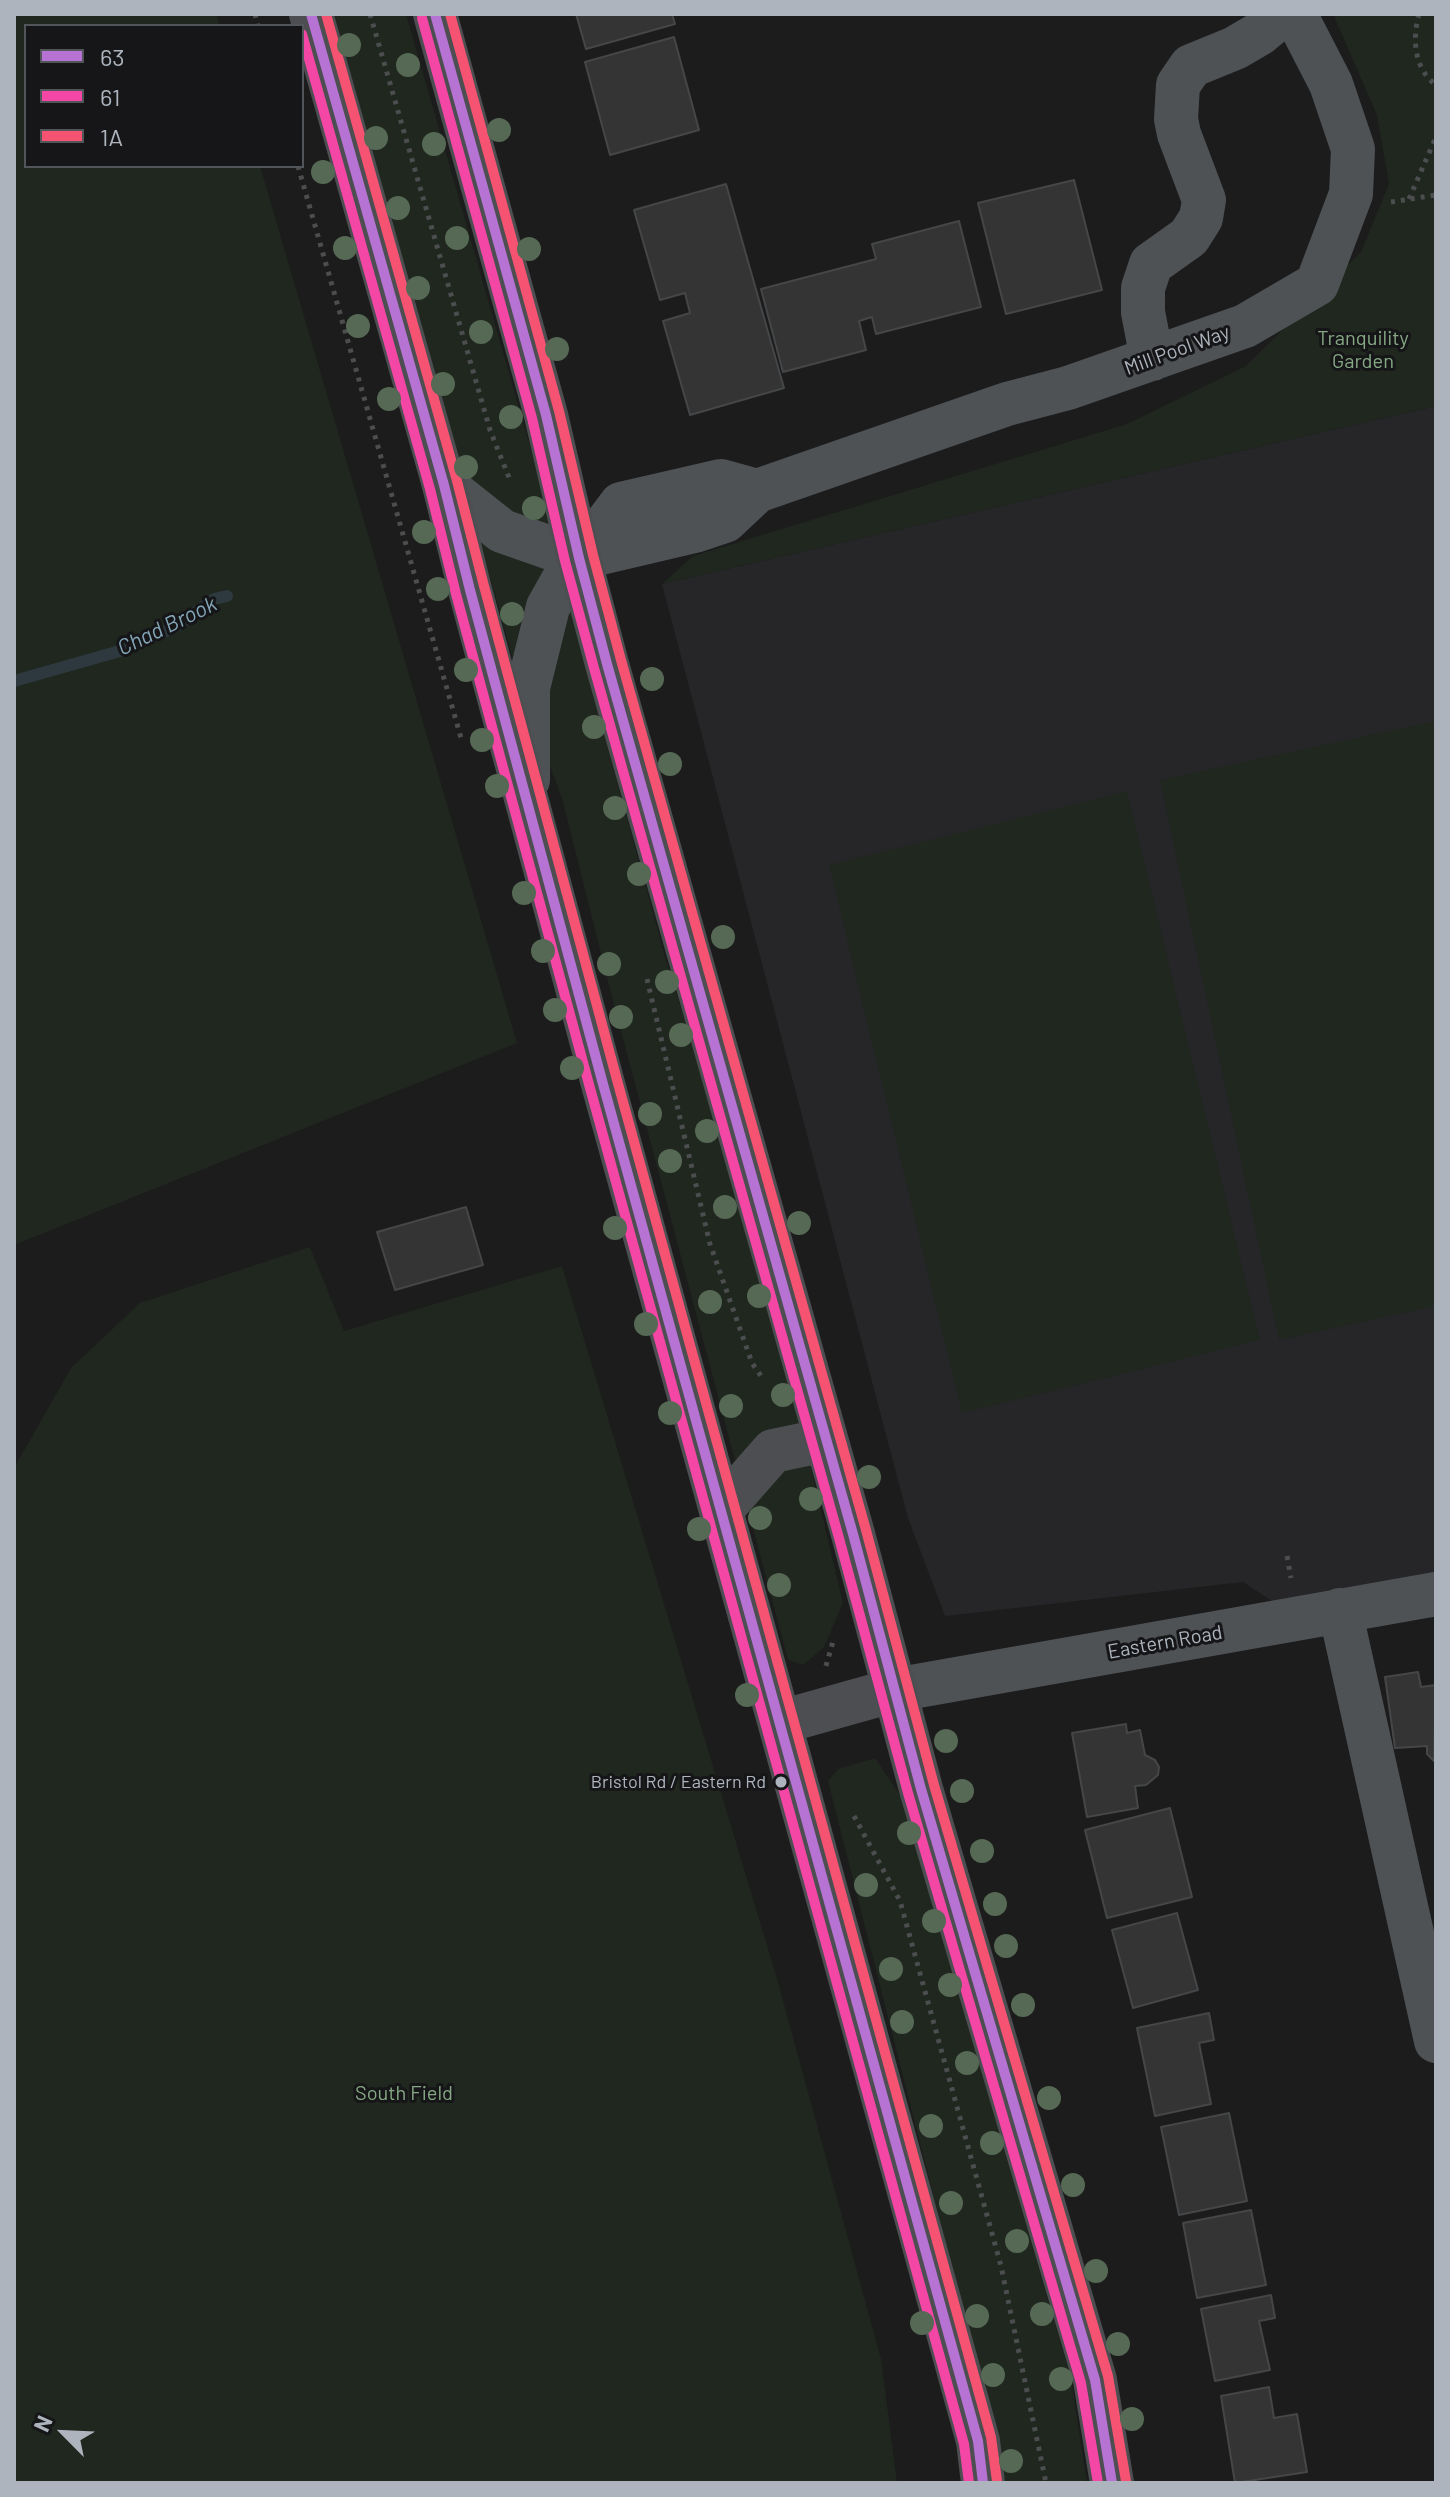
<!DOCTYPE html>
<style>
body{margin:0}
#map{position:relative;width:1450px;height:2497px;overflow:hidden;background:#1c1c1c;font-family:Barlow,sans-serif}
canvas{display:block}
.frame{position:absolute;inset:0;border:16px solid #adb4bd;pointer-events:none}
.legend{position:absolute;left:24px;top:24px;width:280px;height:144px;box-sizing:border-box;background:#161618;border:2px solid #52555a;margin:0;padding:10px 14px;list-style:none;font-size:24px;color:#adb4bd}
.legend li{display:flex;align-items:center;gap:16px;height:40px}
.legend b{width:40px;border:2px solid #52555a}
.north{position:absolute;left:24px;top:2393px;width:80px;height:80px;-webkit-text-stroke:6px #161618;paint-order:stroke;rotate:294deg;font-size:22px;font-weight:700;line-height:32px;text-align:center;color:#adb4bd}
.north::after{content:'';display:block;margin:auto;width:28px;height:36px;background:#adb4bd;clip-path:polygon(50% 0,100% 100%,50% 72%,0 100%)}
</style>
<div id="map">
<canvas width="1450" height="2497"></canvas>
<div class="frame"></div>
<ul class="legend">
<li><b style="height:10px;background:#b673d3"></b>63</li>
<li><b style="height:10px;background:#f346a5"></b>61</li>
<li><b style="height:10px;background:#f65372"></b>1A</li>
</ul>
<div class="north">N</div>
</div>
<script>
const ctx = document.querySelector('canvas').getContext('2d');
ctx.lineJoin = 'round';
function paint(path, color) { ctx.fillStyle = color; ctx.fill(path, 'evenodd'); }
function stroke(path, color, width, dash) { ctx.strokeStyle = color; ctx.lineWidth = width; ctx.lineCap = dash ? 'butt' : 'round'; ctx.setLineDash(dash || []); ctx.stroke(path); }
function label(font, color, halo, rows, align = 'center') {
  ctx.font = font + ' Barlow,sans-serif'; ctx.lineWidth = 6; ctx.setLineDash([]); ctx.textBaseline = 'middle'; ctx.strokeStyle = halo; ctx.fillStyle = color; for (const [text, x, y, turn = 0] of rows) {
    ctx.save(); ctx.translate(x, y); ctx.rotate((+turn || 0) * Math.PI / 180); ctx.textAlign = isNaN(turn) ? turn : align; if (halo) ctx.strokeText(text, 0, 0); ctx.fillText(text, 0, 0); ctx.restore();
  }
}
paint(new Path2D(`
 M1436,406V1594L1298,1618L1243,1582L945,1616L908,1518L662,584Z`), '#262628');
paint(new Path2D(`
 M14,14H216L220,26H26V166H260L517,1043L14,1245Z
 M331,14H406L544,495L590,683L666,960L721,1136L792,1388L843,1603L824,1647L803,1665L788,1660L612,997L562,798L522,692L492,584L443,425Z
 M1333,14H1436V406L662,584L693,556L1127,424L1246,366L1361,252L1389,184L1377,115Z
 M1436,721V1306L1279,1340L1160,780Z
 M1127,791L1260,1340L962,1413L829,865Z
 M310,1247L344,1331L562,1266L776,1975L881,2359L897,2483H14V1468L71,1368L140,1303Z
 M875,1758L902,1798L1071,2379L1087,2483H1004L998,2450L828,1781L838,1769Z`), '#1f271f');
stroke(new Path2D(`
 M14,681L120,651L175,627L214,599L227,596`), '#2e393f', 12);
const building = new Path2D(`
 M576,14H672L675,24L586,49Z
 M674,37L699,130L610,155L585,62Z
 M1074,180L1102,290L1006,314L978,203Z
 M726,184L784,388L690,415L663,321L690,313L685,293L660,300L634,210Z
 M959,221L981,307L876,334L872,317L859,321L866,350L783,372L761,289L876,259L872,244Z
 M466,1207L483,1265L395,1290L377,1232Z
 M1418,1672L1421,1687L1436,1685L1434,1761L1427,1754V1746L1395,1748L1385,1677Z
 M1126,1724L1127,1733L1140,1730L1145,1755L1155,1760L1159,1767L1158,1775L1146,1785L1135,1786L1138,1808L1087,1817L1072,1733Z
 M1170,1808L1192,1897L1107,1918L1085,1830Z
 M1177,1913L1198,1990L1133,2008L1112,1930Z
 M1209,2013L1214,2040L1199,2043L1211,2104L1155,2116L1137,2028Z
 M1229,2113L1247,2201L1179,2215L1161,2127Z
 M1251,2210L1266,2285L1197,2298L1183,2223Z
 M1271,2295L1275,2318L1259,2321L1270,2370L1215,2381L1201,2309Z
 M1269,2387L1274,2418L1297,2414L1307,2472L1235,2483L1221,2396Z`);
paint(building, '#343434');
stroke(building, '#444648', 2);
stroke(new Path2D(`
 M255,14L258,26
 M370,14L490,430L510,480
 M1419,14C1412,39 1414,69 1436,85
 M298,166L461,738
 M1409,199L1436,137
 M1391,202L1436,195
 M647,979L710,1244L752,1363L761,1376
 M1287,1556L1291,1578
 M826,1666L834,1638
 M854,1816L900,1901L1001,2266L1046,2483`), '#4c4d4f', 5, [4, 6]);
stroke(new Path2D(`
 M1152,359L1143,312V288L1151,264L1189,237L1201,218L1204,200L1179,134L1176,119L1178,85L1191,66L1235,48L1259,34L1283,14
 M444,485L502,531L579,558L698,530L725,521L757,491L721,481L621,504L562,582L548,607L528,688V780
 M757,491L1007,404L1068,388L1245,326L1317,284L1351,194L1353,149L1331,84L1295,14
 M1340,1610L1436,2041
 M895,1690L1436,1594`), '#4f5255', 44);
stroke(new Path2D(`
 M311,14L444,485L470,590L603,1084L978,2441L983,2483
 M435,14L546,415L579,558L607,664L853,1534L921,1789L1095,2380L1112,2483
 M722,1509L773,1451L826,1440
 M781,1722L895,1690`), '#4d4e51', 44);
stroke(new Path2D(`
 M311,14L444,485L470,590L603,1084L978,2441L983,2483
 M435,14L546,415L579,558L607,664L853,1534L921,1789L1095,2380L1112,2483`), '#b673d3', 10);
stroke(new Path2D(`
 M422,18L532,418L565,561L594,668L839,1538L908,1793L1081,2383L1098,2483
 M302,34L430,489L456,594L590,1088L964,2444L969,2483`), '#f346a5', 10);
stroke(new Path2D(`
 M326,14L457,481L484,586L617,1080L991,2437L997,2481
 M450,14L559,411L593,555L621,660L866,1530L934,1785L1108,2376L1126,2481`), '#f65372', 10);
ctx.fillStyle = '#566955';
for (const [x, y] of [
 [349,45],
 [408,65],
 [499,130],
 [376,138],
 [434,144],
 [323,172],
 [398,208],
 [457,238],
 [345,248],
 [529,249],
 [418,288],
 [358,326],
 [481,332],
 [557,349],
 [443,384],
 [389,399],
 [511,417],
 [466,467],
 [534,508],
 [424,532],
 [438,589],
 [512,614],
 [466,670],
 [652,679],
 [594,727],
 [482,740],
 [670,764],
 [497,786],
 [615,808],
 [639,874],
 [524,893],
 [723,937],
 [543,951],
 [609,964],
 [667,982],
 [555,1010],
 [621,1017],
 [681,1035],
 [572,1068],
 [650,1114],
 [707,1131],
 [670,1161],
 [725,1207],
 [799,1223],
 [615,1228],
 [759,1296],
 [710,1302],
 [646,1324],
 [783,1395],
 [731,1406],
 [670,1413],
 [869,1477],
 [811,1499],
 [760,1518],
 [699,1529],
 [779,1585],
 [747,1695],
 [946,1741],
 [962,1791],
 [909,1833],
 [982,1851],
 [866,1885],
 [995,1904],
 [934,1921],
 [1006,1946],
 [891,1969],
 [950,1985],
 [1023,2005],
 [902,2022],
 [967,2063],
 [1049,2098],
 [931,2126],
 [992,2143],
 [1073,2185],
 [951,2203],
 [1017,2241],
 [1096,2271],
 [1042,2314],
 [977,2316],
 [922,2323],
 [1118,2344],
 [993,2375],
 [1061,2379],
 [1132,2419],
 [1011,2461]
]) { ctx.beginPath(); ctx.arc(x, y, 12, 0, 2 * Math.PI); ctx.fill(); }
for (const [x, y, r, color] of [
 [781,1782,7,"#adb4bd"]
]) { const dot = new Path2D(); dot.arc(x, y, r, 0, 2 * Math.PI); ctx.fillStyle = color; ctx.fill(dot); stroke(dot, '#161618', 3); }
label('18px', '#adb4bd', '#161618', [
 ["Bristol Rd / Eastern Rd",766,1782]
], 'right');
label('20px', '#86a884', '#161618', [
 ["Tranquility",1363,338],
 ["Garden",1363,361],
 ["South Field",404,2093]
]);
label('20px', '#adb4bd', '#161618', [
 ["Mill Pool Way",1177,350,-20],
 ["Eastern Road",1165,1642,-10]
]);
label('italic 22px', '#84a6b8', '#161618', [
 ["Chad Brook",167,626,-26]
]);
</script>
